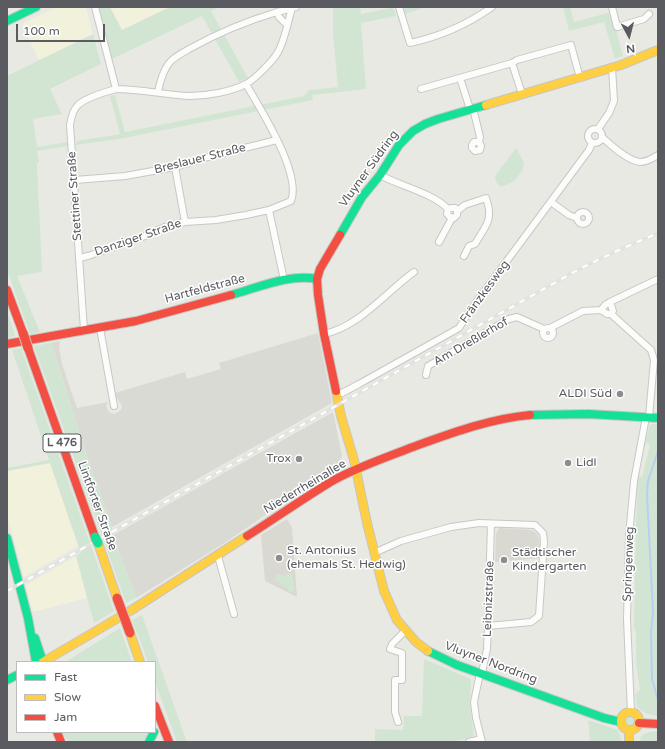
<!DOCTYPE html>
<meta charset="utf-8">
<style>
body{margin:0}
#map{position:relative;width:665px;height:749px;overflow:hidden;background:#e9e9e3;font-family:"Varela Round",sans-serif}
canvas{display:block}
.frame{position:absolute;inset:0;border:8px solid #595b60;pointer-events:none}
.legend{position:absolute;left:16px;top:661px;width:140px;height:72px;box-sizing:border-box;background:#fff;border:1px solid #bdbdbf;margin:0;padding:5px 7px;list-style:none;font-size:12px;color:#595b60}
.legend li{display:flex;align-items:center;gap:8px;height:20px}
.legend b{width:20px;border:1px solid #bdbdbf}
.north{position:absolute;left:609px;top:16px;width:40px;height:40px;-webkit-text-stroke:3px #fff;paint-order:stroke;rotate:173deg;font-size:11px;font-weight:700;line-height:16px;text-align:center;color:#595b60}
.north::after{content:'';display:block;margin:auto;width:14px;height:18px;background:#595b60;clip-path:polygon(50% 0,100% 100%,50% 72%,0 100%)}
.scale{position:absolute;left:16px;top:24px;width:89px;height:18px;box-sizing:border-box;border:2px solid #595b60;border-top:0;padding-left:5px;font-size:12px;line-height:14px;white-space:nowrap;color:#595b60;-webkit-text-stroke:3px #fff;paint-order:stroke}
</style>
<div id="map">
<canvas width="665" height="749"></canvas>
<div class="frame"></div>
<ul class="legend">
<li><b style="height:5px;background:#16e098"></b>Fast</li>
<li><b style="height:5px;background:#ffcf43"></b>Slow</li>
<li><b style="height:5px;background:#f24e42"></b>Jam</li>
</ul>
<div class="north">N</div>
<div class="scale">100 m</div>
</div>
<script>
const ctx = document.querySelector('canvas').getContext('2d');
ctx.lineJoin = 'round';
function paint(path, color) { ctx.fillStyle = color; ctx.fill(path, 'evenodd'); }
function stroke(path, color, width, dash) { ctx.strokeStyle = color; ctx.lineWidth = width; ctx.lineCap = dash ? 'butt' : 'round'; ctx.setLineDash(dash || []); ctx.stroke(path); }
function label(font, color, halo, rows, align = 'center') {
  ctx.font = font + ' "Varela Round",sans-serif'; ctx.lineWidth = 3; ctx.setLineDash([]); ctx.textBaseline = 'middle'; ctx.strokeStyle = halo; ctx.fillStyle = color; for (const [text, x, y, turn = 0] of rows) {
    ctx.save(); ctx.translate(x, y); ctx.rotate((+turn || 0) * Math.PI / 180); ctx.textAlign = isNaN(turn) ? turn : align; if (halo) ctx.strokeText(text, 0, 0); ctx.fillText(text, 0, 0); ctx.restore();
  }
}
paint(new Path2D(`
 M57,7H86L93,34L39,60L22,24Z
 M110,7H170L122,30Z
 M50,463L78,546L24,577L7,515V471Z
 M76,556L87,598L33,612L26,585Z`), '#f2f1dc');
paint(new Path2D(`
 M318,333L332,403L112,527L88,459L52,346L50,343L60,341L59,347L62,364L77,408L108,402L106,406L108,410L110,413L115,414L120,411L122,407L121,404L116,397L115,393L185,372L187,379L221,369L219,363Z
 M333,412L342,456L335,469L298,495L293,496L226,542L136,598L113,535Z`), '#dadad4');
paint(new Path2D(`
 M287,519L292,528L297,597L265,581L261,535Z
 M499,528L532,530L537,534L539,538L541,558L495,562L496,534Z`), '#d9d9d1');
paint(new Path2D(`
 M97,7H110L122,30L170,7H220L211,11L248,78L239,82L202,16L110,60L103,32L105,31L101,16L98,14Z
 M333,7H360L361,14L392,8L395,11L396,16L361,23L366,89L312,95L313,100L119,139L76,145L77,141L120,134L110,96L115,95L125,132L304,96L309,90L338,87L333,34Z
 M404,7H426L405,14Z
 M563,7H570L574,22L611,12L623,56L615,59L604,22L569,31Z
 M93,34L101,64L50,89L62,114L33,119L37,147L68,142V146L37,151L39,162L37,163L42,272L17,276L40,332L30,334L7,270V76Z
 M516,148L523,161L524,164L523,169L515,181L501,187L496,182L495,176Z
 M7,311L15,335L8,338L7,336Z
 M50,343L52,346L88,459L112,527L113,535L136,598L126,603L34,346Z
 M21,348L114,611L94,623L76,556L81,553L50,463L7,471V468L49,460L12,350Z
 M651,424H658V716C649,715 643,713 637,707L635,694L640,690L636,664V632L634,628L636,523L638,476L642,477L650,445L645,442L649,427Z
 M290,573L292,574L295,590L292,592H290L285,586L275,581L276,576L278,574L284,576Z
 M142,615L187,742H177L155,682V662H148L132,620Z
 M120,628L132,662H65Z
 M424,659L471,679L470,707L474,735C463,746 393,742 375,742V729L403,730L404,716H422Z
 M624.5 721a5.5 5.5 0 1 1 11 0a5.5 5.5 0 1 1-11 0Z
 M588,720L618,730L622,742H590Z
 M658,731V742H640C640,732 650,732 658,731Z
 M62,732H148L144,742H69Z`), '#d2e5d3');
stroke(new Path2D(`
 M658,451L648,481L647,495L653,612L651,633L652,679L658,700`), '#b9cff0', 2);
const street = new Path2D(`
 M95,7L116,89C141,89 165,95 189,96C207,96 230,92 246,84C255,79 273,61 278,52C285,40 288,21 292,8
 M399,7L410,43C438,37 468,24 492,7
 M612,7L617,27L644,19L649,14
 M277,12L296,7
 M512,63L522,94
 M460,78L470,109
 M246,84C260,109 302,173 291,201L269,210L284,280
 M421,89L512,63L517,60L571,45L580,78
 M158,92C160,82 163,69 171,61C176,56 184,52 191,48C218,33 247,21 277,12L279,17L287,25
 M473,108L480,137L479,142L481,146L480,150L475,151L472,148V145L474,142H479
 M588 136a7 7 0 1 1 14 0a7 7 0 1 1-14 0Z
 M598,129L609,113L614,101L612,67
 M603,138C612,146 628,161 640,162C647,162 653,158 658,155
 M175,167L185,222
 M380,175C400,186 433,193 448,209L447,214L450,217L454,218L457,215V211L455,208H451L448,209
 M75,180L125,176L175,167L208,157L277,140
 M551,202L569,215L577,218
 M457,211L465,205L486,198C494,220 486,225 475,244L469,246L464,256
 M577 218a6 6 0 1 1 12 0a6 6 0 1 1-12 0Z
 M439,242L452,218
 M79,258L88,256L140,238L165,227L185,222L216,220L246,215L269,210
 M610,302L613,311L611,314H607L601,310L605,305L610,302L658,279
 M611,314L651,350L654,360L649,417
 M543 333a5 5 0 1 1 10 0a5 5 0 1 1-10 0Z
 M100,328L114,406
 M550,328L583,311L601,310
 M84,330L70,125C71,118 73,110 78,105C87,97 105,92 116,89
 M324,334C359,327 386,292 414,272
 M426,375L428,366L509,319L517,317L544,329
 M337,394L342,393L359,384L459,328L469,312L589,150L592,143
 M374,553L401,541L451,527L479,523L535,525L543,533L544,541L539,616L531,622L488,626
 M218,556L234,614
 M480,673L474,702L476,718L482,742
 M482,673L487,649L488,626L491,524
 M631,712L627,619L629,536L634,481L646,417
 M398,722L395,712V680H402V653L390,649L392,644L405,631
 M469,742L481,739`);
const fast = new Path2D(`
 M7,21L36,7
 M340,235L362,197L380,175L399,145L413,131L425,124L438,119L486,105
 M231,295C257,288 291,273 317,279
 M530,415L588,414L658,418
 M7,538L28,618L36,662
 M35,638L43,662
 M428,651L457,665L604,718L621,722
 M7,680L17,675
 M149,742L154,732`);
const slow = new Path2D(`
 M486,105L621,65L658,50
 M336,391L341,416L354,460L367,523L384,591L397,620L416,642L428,651
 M98,543L117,598
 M130,633L140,662
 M43,662L130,611L247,536
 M621 721a9 9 0 1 1 18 0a9 9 0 1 1-18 0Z
 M629,730V742`);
const jam = new Path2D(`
 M7,290L23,333
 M7,344L136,321L231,295
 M28,348L95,537
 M336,391L324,334L318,295L317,279L320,269L340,235
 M247,536C276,518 305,497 334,480C358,467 385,458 410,448C449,434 488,419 530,415
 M155,706L169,742
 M639,723L658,724
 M57,732L61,742`);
stroke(street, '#c7c7c6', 8);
stroke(fast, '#c6c6c5', 10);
stroke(slow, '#c6c6c5', 10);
stroke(jam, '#c6c6c5', 10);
stroke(street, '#fcfcfb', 6);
stroke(fast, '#16e098', 8);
stroke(slow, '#ffcf43', 8);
stroke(jam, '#f24e42', 8);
const rail = new Path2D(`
 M7,591L581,268L619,250L658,233`);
stroke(rail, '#e2e2e1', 3.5);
stroke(rail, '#fff', 2, [6]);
const fastBridge = new Path2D(`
 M95,537L98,543`);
const jamBridge = new Path2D(`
 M23,333L28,348
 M117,598L130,633`);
stroke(fastBridge, '#cfccb3', 11, []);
stroke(jamBridge, '#cfccb3', 11, []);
stroke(fastBridge, '#16e098', 9);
stroke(jamBridge, '#f24e42', 9);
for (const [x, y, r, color] of [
 [620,394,4,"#8b8d8e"],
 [299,459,4,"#8b8d8e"],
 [568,463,4,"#8b8d8e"],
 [279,558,4,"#8b8d8e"],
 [504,560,4,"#8b8d8e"]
]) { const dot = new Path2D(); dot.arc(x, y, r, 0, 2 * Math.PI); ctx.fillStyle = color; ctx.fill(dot); stroke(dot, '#fff', 1.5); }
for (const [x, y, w] of [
 [62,443,38]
]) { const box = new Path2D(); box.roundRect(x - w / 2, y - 9, w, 18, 3); ctx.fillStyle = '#fff'; ctx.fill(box); stroke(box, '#595b60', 1); }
label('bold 11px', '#595b60', null, [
 ["L 476",62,443]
]);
label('12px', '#595b60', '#fff', [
 ["Breslauer Straße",200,159,-14],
 ["Vluyner Südring",369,169,-54],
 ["Stettiner Straße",75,196,-94],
 ["Danziger Straße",138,238,-19],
 ["Hartfeldstraße",205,289,-15],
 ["Fränzkesweg",485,292,-54],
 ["Am Dreßlerhof",471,342,-30],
 ["Niederrheinallee",305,487,-31],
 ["Lintforter Straße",97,506,70],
 ["Springenweg",629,564,-88],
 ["Leibnizstraße",489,599,-88],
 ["Vluyner Nordring",491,663,21]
]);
label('12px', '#595b60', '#fff', [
 ["ALDI Süd",612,394,"right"],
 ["Trox",291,459,"right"],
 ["Lidl",576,463],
 ["St. Antonius",287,551],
 ["(ehemals St. Hedwig)",287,565],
 ["Städtischer",512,553],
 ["Kindergarten",512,567]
], 'left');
</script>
